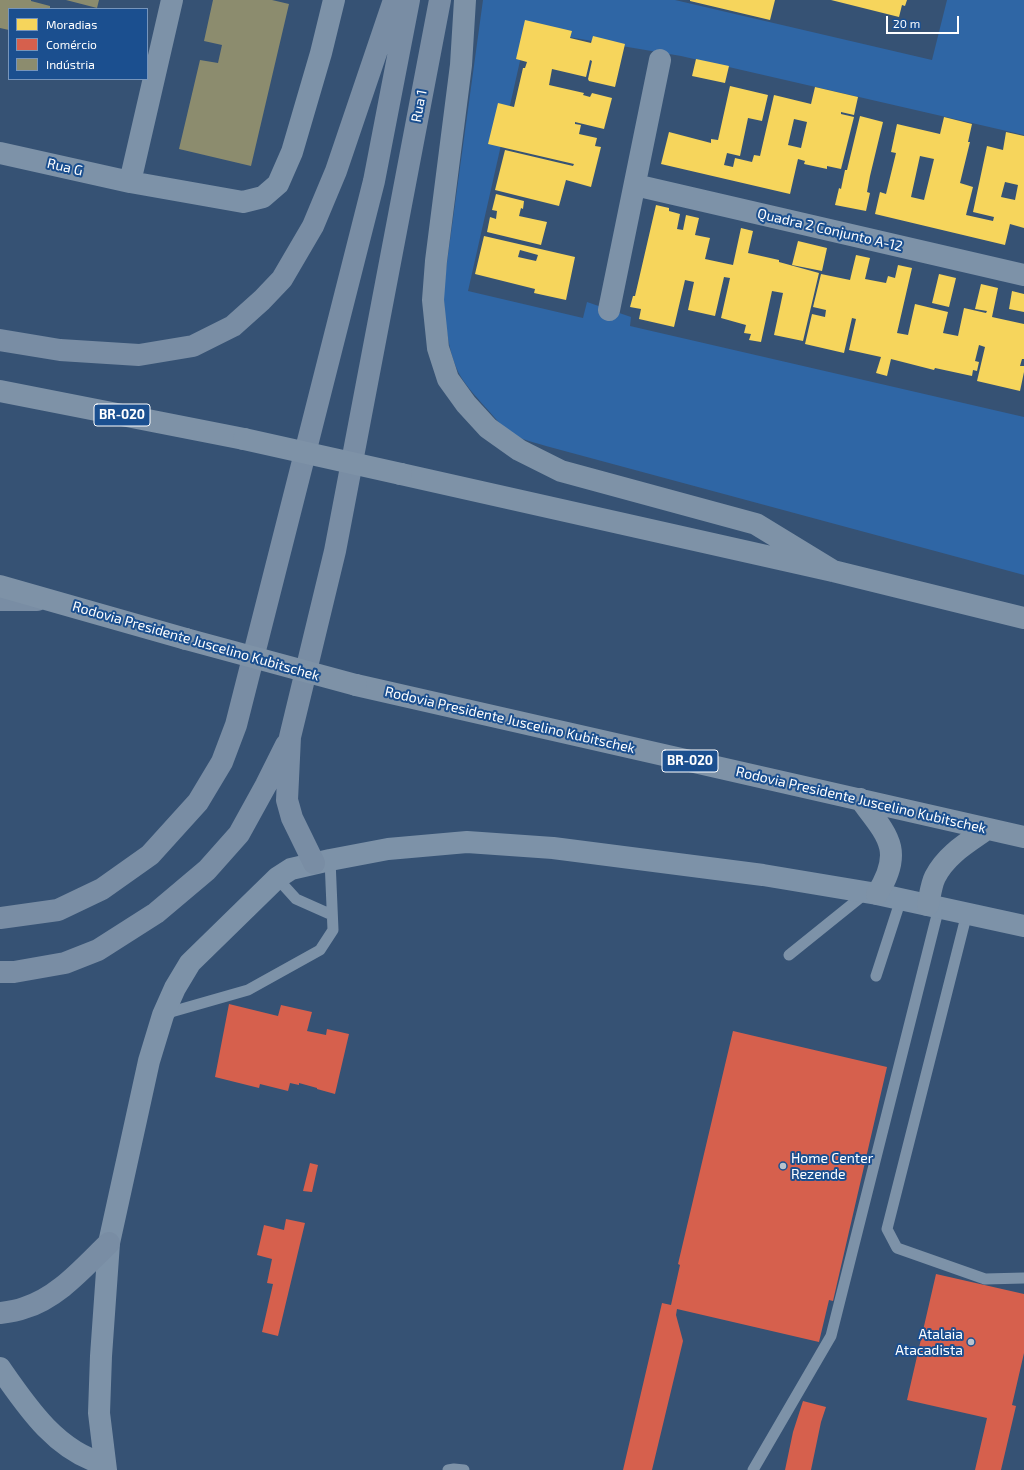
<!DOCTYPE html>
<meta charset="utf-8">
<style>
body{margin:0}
#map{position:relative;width:1024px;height:1470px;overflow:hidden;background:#365274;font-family:"Exo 2",sans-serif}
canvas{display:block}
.legend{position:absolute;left:8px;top:8px;width:140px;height:72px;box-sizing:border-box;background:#1b4f8f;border:1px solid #7695bc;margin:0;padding:5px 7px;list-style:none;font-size:12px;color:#fff}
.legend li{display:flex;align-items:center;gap:8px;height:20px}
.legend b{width:20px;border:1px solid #7695bc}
.scale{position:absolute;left:886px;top:16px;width:73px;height:18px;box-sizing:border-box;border:2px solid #fff;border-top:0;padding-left:5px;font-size:12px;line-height:14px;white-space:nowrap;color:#fff;-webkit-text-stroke:3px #1b4f8f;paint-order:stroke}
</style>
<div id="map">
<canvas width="1024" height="1470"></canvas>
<ul class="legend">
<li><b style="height:11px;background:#f6d55c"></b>Moradias</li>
<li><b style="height:11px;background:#d6604d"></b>Comércio</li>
<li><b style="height:11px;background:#8c8c6e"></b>Indústria</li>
</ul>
<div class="scale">20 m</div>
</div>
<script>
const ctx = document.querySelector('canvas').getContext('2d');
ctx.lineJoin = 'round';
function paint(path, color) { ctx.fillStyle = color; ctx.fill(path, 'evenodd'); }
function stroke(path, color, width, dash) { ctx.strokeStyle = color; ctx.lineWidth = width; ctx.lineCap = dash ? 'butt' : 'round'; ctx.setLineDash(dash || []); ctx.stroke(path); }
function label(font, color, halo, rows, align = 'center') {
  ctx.font = font + ' "Exo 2",sans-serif'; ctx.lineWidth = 4; ctx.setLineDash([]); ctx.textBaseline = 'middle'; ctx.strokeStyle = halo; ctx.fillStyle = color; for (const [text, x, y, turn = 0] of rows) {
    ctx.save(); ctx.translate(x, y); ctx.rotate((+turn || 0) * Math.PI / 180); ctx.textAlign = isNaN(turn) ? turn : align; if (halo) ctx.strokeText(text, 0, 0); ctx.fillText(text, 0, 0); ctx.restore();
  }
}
paint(new Path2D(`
 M483,0H675L932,60L947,0H1024V135L681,56L527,30L468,291L583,318L587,302L631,317L630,326L1024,417V575L546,446C536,443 520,439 512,434C503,428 495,418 488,410C479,400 468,388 461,377C447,353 443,311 444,284Z`), '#2f66a5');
paint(new Path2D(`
 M690,0H775L770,20L690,1Z
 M831,0H907L905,6L902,5L899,17Z
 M525,20L572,31L570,38L591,43L593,36L625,44L615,87L589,81L588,79L592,61L590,60L586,77L552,69L549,85L584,93L583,95L590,97L592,93L612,98L604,129L575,122V124L581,125L579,134L597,138L595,146L601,147L591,187L566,180L559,206L495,190L505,150L573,166L574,164L488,144L498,103L514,107L523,68H525L527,62L516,59Z
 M696,59L729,66L725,83L692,76Z
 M730,86L768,95L762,121L748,118L740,156L727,153L724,165L733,167L735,158L752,162L754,155L760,156L774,95L811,104L815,87L858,97L854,115L841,112V114L854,117L841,169L827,166V169L804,164L805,161L798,159L790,194L661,164L669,132L711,143V139L718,140ZM794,119L807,122L801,148L788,145Z
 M860,116L883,122L870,176L867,192L870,193L866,211L835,205L839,188L841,189L845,170H847Z
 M944,117L972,124L968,142H970L960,183L973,187L966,215L993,221L994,217L973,212L987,146L1003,150L1006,132L1024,136V228L1010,224L1005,245L875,214L880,192L886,194L896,153L891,152L897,124L940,134ZM920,156L934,159L924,200L911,197ZM1005,182L1018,185L1015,200L1001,197Z
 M496,194L524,201L523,209L521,208L519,216L547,222L541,245L487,232L490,217L496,219L497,211L492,210Z
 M656,205L669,208V211L680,214L677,229L683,230L686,215L699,218L695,235L710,238L705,259L733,265L741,228L753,231L748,253L779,260V262L819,273L803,341L774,335L783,293L772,291L761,342L749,340L751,334L744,333L746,325L721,318L730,278L724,277L715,316L688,310L694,282L685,280L674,327L639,319L641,309L630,307L633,296H635Z
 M484,236L575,257L566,300L534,293L535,289L475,274ZM520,250L538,255L536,261L518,257Z
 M798,241L827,248L822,271L792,265Z
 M856,255L870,258L865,279L886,283L888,276L895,278L898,265L912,268L897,333L908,335L915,304L948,312L943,333L958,336L964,308L986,313L987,311L975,309L981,284L998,288L992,317L1024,324V359H1022L1020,366H1024V372L1020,391L977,381L985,347L979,345L975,361L979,362L977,371L973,370L972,376L935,368L934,370L891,359L887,376L876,373L881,357L849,350L856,319L852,318L844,353L805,344L812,314L825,317L826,310L813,307L821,274L850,280Z
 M939,274L956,278L949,307L932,303Z
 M1012,291L1024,294V312L1009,309Z`), '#f6d55c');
paint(new Path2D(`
 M229,1004L278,1016L281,1005L312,1012L307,1031L326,1035L327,1029L349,1034L335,1094L317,1089V1088L299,1083V1085L290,1083L288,1091L260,1084L259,1088L215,1077Z
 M733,1031L887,1067L833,1301L829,1300L819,1342L677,1309L676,1315L683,1341L652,1470H623L662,1303L671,1305L680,1265L678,1264Z
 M310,1163L318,1165L312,1192L303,1191Z
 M286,1219L305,1223L278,1336L262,1332L273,1284L267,1283L272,1259L257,1255L264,1225L284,1230Z
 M936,1274L1024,1294V1353L1012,1405L1016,1406L1001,1470H975L987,1418L907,1400Z
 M803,1401L826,1407L821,1422L811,1470H785L793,1432Z`), '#d6604d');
paint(new Path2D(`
 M0,0H31V1L50,6V9H9V30L0,28Z
 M66,0H99L97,8Z
 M213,0H272L289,4L251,166L179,149L200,60L218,63L222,45L204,41Z`), '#8c8c6e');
stroke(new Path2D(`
 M277,878L296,899L332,915
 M967,913L887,1229L897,1248L985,1279L1024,1278
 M789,955L866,893
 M876,976L901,899
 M164,1014L248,990L320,950L333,930L330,860
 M448,1470L454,1469L464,1470
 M753,1470L831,1336L939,907`), '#7d92a8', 11);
stroke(new Path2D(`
 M0,153L130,182L243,202L263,197L278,184L292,152L321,53L334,0
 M130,182L172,0
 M635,185L1024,275
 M609,310L660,60
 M0,1368C27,1407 57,1452 105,1464
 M106,1470L99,1413L101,1356L109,1243L149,1061L163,1015L175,988L190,963L277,878L291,869L330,860L388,849L467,842L553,848L763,875L877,894L1024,926`), '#7d92a8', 22);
stroke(new Path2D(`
 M0,340L60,350L139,355L193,346L233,326L262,300L282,279L313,226L336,171L394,0
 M0,600H37
 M314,863L292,818L287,800L290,737L335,551L440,0
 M0,918L58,910L102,889L150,855L198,802L222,762L236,725L374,181L409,0
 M0,972H14L65,963L98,950L156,913L207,870L239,834L266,785L286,745
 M0,1313C8,1312 16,1311 24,1308C58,1298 84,1267 109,1243`), '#798da4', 22);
stroke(new Path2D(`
 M465,0L461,65L436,261L433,300L438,348L448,379L466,404L488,428L519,450L561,471L756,524L833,571
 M0,391L244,439
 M401,474L833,571L1024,618
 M0,586L186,639
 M356,685L1024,837
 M860,799C887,835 905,850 877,894
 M928,905C930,896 931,885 935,877C946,855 967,843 987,829`), '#7e92a7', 22);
stroke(new Path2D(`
 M244,439L401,474
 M186,639L356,685`), '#7e92a7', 22);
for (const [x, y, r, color] of [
 [783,1166,4,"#b9c2ce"],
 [971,1342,4,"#b9c2ce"]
]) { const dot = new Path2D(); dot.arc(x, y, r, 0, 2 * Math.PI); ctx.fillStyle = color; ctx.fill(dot); stroke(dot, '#1b4f8f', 1.5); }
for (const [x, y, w] of [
 [122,415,56],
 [690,761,56]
]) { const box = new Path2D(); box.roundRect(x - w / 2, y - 11, w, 22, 3); ctx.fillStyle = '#1b4f8f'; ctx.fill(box); stroke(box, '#fff', 1); }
label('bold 13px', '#fff', null, [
 ["BR-020",122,415],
 ["BR-020",690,761]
]);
label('14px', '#fff', '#1b4f8f', [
 ["Rua 1",419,106,-79],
 ["Rua G",65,167,13],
 ["Quadra 2 Conjunto A-12",830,230,13],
 ["Rodovia Presidente Juscelino Kubitschek",196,641,16],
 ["Rodovia Presidente Juscelino Kubitschek",510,720,13],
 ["Rodovia Presidente Juscelino Kubitschek",861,800,13]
]);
label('14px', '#fff', '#1b4f8f', [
 ["Home Center",791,1158],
 ["Rezende",791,1174],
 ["Atalaia",963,1334,"right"],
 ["Atacadista",963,1350,"right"]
], 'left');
</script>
